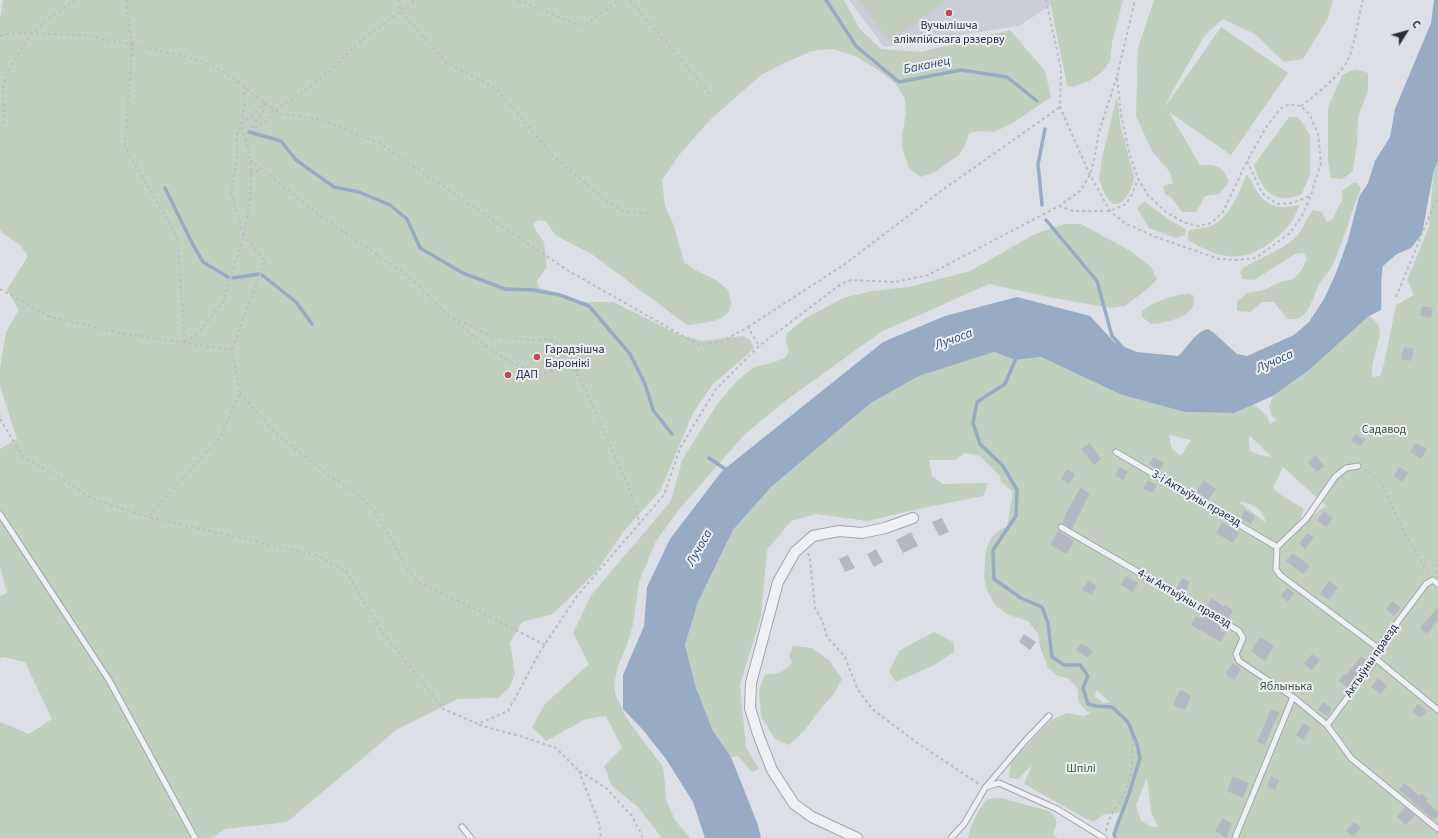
<!DOCTYPE html>
<meta charset="utf-8">
<style>
body{margin:0}
#map{position:relative;width:1438px;height:838px;overflow:hidden;background:#dcdfe6;font-family:"Source Sans 3",sans-serif}
canvas{display:block}
.north{position:absolute;left:1386px;top:12px;width:40px;height:40px;-webkit-text-stroke:3px #ebeef4;paint-order:stroke;rotate:53deg;font-size:11px;font-weight:700;line-height:16px;text-align:center;color:#272d3b}
.north::after{content:'';display:block;margin:auto;width:14px;height:18px;background:#272d3b;clip-path:polygon(50% 0,100% 100%,50% 72%,0 100%)}
</style>
<div id="map">
<canvas width="1438" height="838"></canvas>
<div class="north">С</div>
</div>
<script>
const ctx = document.querySelector('canvas').getContext('2d');
ctx.lineJoin = 'round';
function paint(path, color) { ctx.fillStyle = color; ctx.fill(path, 'evenodd'); }
function stroke(path, color, width, dash) { ctx.strokeStyle = color; ctx.lineWidth = width; ctx.lineCap = dash ? 'butt' : 'round'; ctx.setLineDash(dash || []); ctx.stroke(path); }
function label(font, color, halo, rows, align = 'center') {
  ctx.font = font + ' "Source Sans 3",sans-serif'; ctx.lineWidth = 4; ctx.setLineDash([]); ctx.textBaseline = 'middle'; ctx.strokeStyle = halo; ctx.fillStyle = color; for (const [text, x, y, turn = 0] of rows) {
    ctx.save(); ctx.translate(x, y); ctx.rotate((+turn || 0) * Math.PI / 180); ctx.textAlign = isNaN(turn) ? turn : align; if (halo) ctx.strokeText(text, 0, 0); ctx.fillText(text, 0, 0); ctx.restore();
  }
}
paint(new Path2D(`
 M849,0H1059L1019,26L884,47Z`), '#cbced7');
paint(new Path2D(`
 M3,0H844L859,28L881,49L921,52L1010,30L1045,71L1051,97L1013,123L994,132L980,131L969,133L966,143L960,154L935,172L920,177L909,168L902,148V135L906,114L905,99L895,83L878,70L855,56L832,49L812,51L784,63L761,75L710,120L679,155L662,180L665,206L674,226L684,262L695,270L716,280L728,290C729,294 731,299 731,303C731,323 701,323 687,325L593,255L555,235L546,221L538,220L533,224L535,230L544,242L547,267L537,281L539,288L555,292L569,300L585,302H613L680,335L702,341L743,336L750,340L754,348L747,355L713,384L693,413L660,491L623,532L596,572L553,614L522,622L510,643L515,673L510,687L498,698L458,699L396,730L287,822L225,829L212,838H0V722L29,734L52,719L25,662L3,657L0,658V596L7,593L0,566V449L17,439L0,386V368L6,332L19,310L7,290L28,256L20,245L4,234L0,230V19Z
 M859,0H946L890,42Z
 M1051,0H1123L1112,43L1110,61L1103,71L1089,81L1072,87L1067,85L1050,2Z
 M1154,0H1333L1328,18L1303,59L1284,62L1255,34L1223,19L1205,35L1173,90L1165,107L1221,27L1288,73L1231,155L1169,112L1200,165C1218,165 1222,165 1229,182L1219,194L1205,196L1196,212H1182L1172,198L1165,194L1163,186L1173,183L1170,172L1152,151L1136,116L1138,48Z
 M1355,69L1368,73V91L1358,117L1357,144L1353,171L1342,179L1331,178L1328,161V108L1342,75Z
 M1117,96L1120,123L1134,177C1133,185 1128,199 1120,203C1118,204 1115,204 1113,204L1106,197L1099,180L1102,158Z
 M1289,117H1296L1302,122L1310,136V174L1302,194C1296,196 1289,199 1283,198C1266,197 1258,180 1254,165Z
 M1438,161V838H1115L1116,821L1121,812L1103,815L1093,822L1087,819H1085L1083,817L1024,784L1032,765L1018,779L1009,778L1011,762L1051,720L1067,713L1084,716L1088,714H1092L1086,711L1079,702L1077,687L1068,678L1058,676L1048,668L1040,647L1038,634L1028,621L1009,615L996,606L987,591L984,577L986,550L991,538L999,530L1007,527L1013,492L1001,482L1000,476L980,456L965,453L955,460H929L932,476L943,484L988,483L983,496L909,511L868,521L816,514L791,521L767,550L761,616L740,685L746,747L759,769L752,772L738,756L731,757L713,731L695,685L685,645L698,602L733,530L771,487L871,403L919,376L994,352L1015,360L1041,357L1122,395L1185,412L1234,413L1254,404L1267,416L1270,424L1277,420L1272,416L1269,407L1273,396L1309,370L1369,316C1388,328 1377,341 1374,358C1372,364 1372,371 1372,377L1380,376L1384,364L1396,305L1414,295L1407,280L1429,227L1434,168ZM1169,435L1191,440L1181,456L1172,449ZM1249,436H1250L1272,457L1259,455L1249,450ZM1283,467L1326,506L1298,525L1304,509C1293,501 1282,498 1273,488ZM1239,502C1253,503 1263,509 1266,523ZM1096,690L1110,702L1104,703L1095,697ZM1147,778L1151,812L1158,827L1150,826L1141,821L1136,805Z
 M1247,174C1261,200 1268,212 1300,205C1297,210 1295,216 1292,221C1278,240 1252,260 1227,256C1213,254 1200,247 1188,240V231C1196,228 1205,229 1213,225C1229,218 1240,190 1247,174Z
 M1353,183H1357L1361,188C1353,208 1347,229 1339,249C1337,255 1335,261 1332,267C1329,272 1324,276 1321,281C1311,297 1311,322 1287,319L1274,302H1262L1250,312L1237,311V302L1247,293L1264,290L1281,282L1294,279L1301,271L1307,259L1304,253L1295,254L1254,280L1243,279L1240,273L1244,267C1261,258 1282,250 1296,237C1303,230 1306,218 1313,210L1322,212L1327,222L1332,220L1342,200V191Z
 M1144,201L1168,219L1186,229L1185,235L1176,238L1149,228L1137,208Z
 M1065,224H1081L1132,252L1151,267L1157,279L1150,287L1125,306L1110,308L1049,297L989,284L881,332L785,401L745,434L681,507L656,541L639,582L633,625L627,645L618,666L614,685L616,696L627,719L663,767L665,784L666,800L675,820L690,838H662L638,807L612,786L604,766L622,748L606,716L586,719L546,741L532,727L545,704L589,664L573,633L592,594L671,501L682,460L718,403L738,380L754,367L771,363L785,358L789,351L786,343L787,333L806,318L843,298L871,291L909,287L970,271L1035,234Z
 M1189,293L1194,296C1197,313 1178,319 1165,322C1161,323 1156,324 1152,324C1149,323 1145,319 1142,317V311C1155,300 1174,296 1189,293Z
 M934,632L953,642L954,652L934,665L896,682L889,672L900,650Z
 M793,646L812,648L829,660L842,679L834,694L821,708L804,731L789,745L775,739L761,716L759,691L765,674C777,674 785,673 792,662L789,656Z
 M1001,798L1049,811L1056,818V826L1053,833L1057,838H1061H968C971,824 978,810 987,799Z`), '#c1cfbe');
paint(new Path2D(`
 M1434,0H1438V161L1434,169L1422,234L1411,248L1397,254L1383,266C1380,281 1382,295 1381,310L1369,316L1309,370L1273,396L1234,413L1185,412L1122,395L1041,357L1015,360L994,352L919,376L871,403L771,487L733,530L698,602L685,645L695,685L713,731L731,757L758,825L761,838H705L693,802L666,759L643,730L623,709V675L644,626L647,587L670,539L722,471L883,342L945,316L1017,297L1090,316L1115,343L1137,352L1178,356C1189,347 1193,333 1208,329L1214,333L1237,354L1247,356L1294,335L1309,322L1324,299L1336,273L1348,240L1359,197L1368,183L1375,161L1390,137L1395,109L1431,23Z`), '#98abc5');
stroke(new Path2D(`
 M826,0L856,46L899,82L961,70L1007,77L1037,101
 M249,132L281,141L296,160L334,187L359,192L390,205L407,219L420,248L463,273L505,289L533,290L560,295L589,306L630,354L645,384L653,410L672,434
 M165,188L193,245L203,262L228,277
 M1042,205L1038,164L1045,129
 M1046,220L1097,281L1112,336L1123,348
 M262,275L296,302L312,324
 M233,278L259,274
 M1017,356L1005,384L977,402L973,423L980,444L1003,466L1017,490L1016,516L993,550L994,579L1021,598L1042,607L1048,623L1052,657L1064,665H1080L1088,676L1083,688L1088,704L1096,706L1112,707L1128,722L1137,744L1140,758L1129,794L1114,834L1115,838
 M709,458L728,471`), '#98abc5', 3.5);
paint(new Path2D(`
 M1422,306L1433,308L1431,318L1420,316Z
 M1404,347L1414,349L1411,361L1401,359Z
 M1355,434L1365,439L1361,446L1351,441Z
 M1090,443L1101,459L1094,465L1081,449Z
 M1416,443L1427,449L1421,459L1410,452Z
 M1315,455L1325,466L1317,472L1308,462Z
 M1154,457L1164,463L1159,471L1149,464Z
 M1120,467L1128,472L1123,480L1115,475Z
 M1399,467L1408,472L1403,482L1394,476Z
 M1067,469L1075,474L1069,484L1061,479Z
 M1148,480L1157,485L1152,493L1143,489Z
 M1204,480L1216,489L1208,500L1196,492Z
 M1080,488L1090,493L1072,529L1062,523L1065,518L1064,517Z
 M1245,510L1255,516L1251,524L1241,518Z
 M1324,511L1333,518L1326,527L1317,520Z
 M942,518L949,532L939,536L932,522Z
 M1222,522L1239,533L1233,543L1216,533Z
 M1058,530L1074,541L1067,554L1050,545Z
 M911,532L918,546L903,553L896,540Z
 M1308,533L1314,538L1305,549L1299,543Z
 M876,549L883,562L874,567L867,554Z
 M1293,553L1310,566L1303,574L1286,561Z
 M848,555L855,568L845,572L839,559Z
 M1126,576L1138,583L1133,592L1121,585Z
 M1182,578L1190,582L1184,594L1176,589Z
 M1088,580L1097,586L1092,595L1082,590Z
 M1329,581L1338,587L1329,600L1320,594Z
 M1287,588L1294,593L1288,602L1281,596Z
 M1212,598L1224,607L1225,605L1233,610L1228,620L1206,607Z
 M1392,601L1401,608L1394,616L1386,609Z
 M1438,607V620L1427,634L1420,628Z
 M1202,614L1223,626L1221,631L1226,633L1221,642L1191,625L1196,616L1199,618Z
 M1024,634L1036,642L1030,650L1019,642Z
 M1260,637L1274,646L1265,661L1251,651Z
 M1081,643L1093,651L1088,658L1076,650Z
 M1312,654L1320,660L1312,670L1304,664Z
 M1361,656L1368,661L1348,688L1339,681L1344,674L1346,675Z
 M1233,663L1241,669L1234,680L1225,674Z
 M1378,678L1387,686L1381,694L1371,687Z
 M1180,690L1191,695L1185,710L1173,705Z
 M1323,702L1332,708L1327,716L1318,710Z
 M1418,704L1427,711L1421,718L1412,712Z
 M1271,709L1280,713L1275,721L1265,745L1257,742Z
 M1304,723L1311,728L1303,740L1296,735Z
 M1233,776L1249,783L1243,798L1227,791Z
 M1271,776L1279,780L1275,790L1267,786Z
 M1404,783L1420,796L1421,793L1428,799L1426,801L1438,812V816L1434,820L1399,790Z
 M1405,807L1415,815L1406,825L1397,817Z
 M1223,818L1232,824L1226,838L1215,831Z
 M1354,822L1361,827L1354,837L1346,831Z`), '#b4b8c2');
const service = new Path2D(`
 M1116,452L1277,547L1276,569L1280,575L1378,648
 M0,514L109,680L195,838
 M1061,527L1239,631L1243,638L1236,654L1239,661L1293,697L1327,725L1351,758L1438,829
 M1277,547L1306,519L1335,477L1346,468L1358,466
 M1376,659L1438,710
 M1327,725L1376,659L1378,648L1426,584L1433,580L1438,584
 M986,787L999,783L1057,809L1104,838
 M462,827L471,838
 M951,838L964,824L985,788L1026,740L1049,716
 M1235,838L1293,697`);
const minor = new Path2D(`
 M857,838L812,817L794,804L772,770L758,734L750,708L751,683L778,582L795,552L813,536L839,531L862,533L885,528L913,518`);
stroke(service, '#a2a6af', 7);
stroke(minor, '#a2a6af', 12);
stroke(new Path2D(`
 M126,0L132,46L125,147L177,237L185,342
 M399,0L400,11L446,62L497,89L553,156L603,198L622,211L649,214
 M518,0L576,24H586L619,0
 M630,0L711,95
 M1046,0L1061,69L1060,107L1090,175L1110,211L1123,222L1153,236L1219,259L1238,260L1256,258L1290,233L1303,214L1311,195L1321,163L1318,134L1310,115L1301,106L1289,104L1280,109L1267,126L1247,161L1223,212L1211,223L1198,226L1183,222L1166,212L1148,195L1138,179L1129,152L1121,115L1117,76L1135,0
 M0,36L15,33L84,35L185,56L212,65L230,76L265,103L282,114L323,120L379,143L567,270L699,345L723,341L748,327L759,346
 M264,104L263,111L250,131L268,120L274,109
 M1301,106C1316,95 1344,73 1350,55C1356,37 1358,18 1363,0
 M275,110L309,88L333,68L358,43L415,0
 M0,129C8,119 2,101 3,90C3,75 23,44 33,33C43,23 64,6 77,0
 M250,160L322,217L407,275L448,315L489,349L516,365L546,373L564,367L571,368L580,377L629,488L640,523
 M1247,161L1262,193L1277,204L1292,203L1310,196
 M251,175L261,168
 M1059,206L1073,211H1110L1126,204L1132,194L1138,179
 M0,289L50,317L121,333L232,350L240,393L221,436L148,517
 M1396,297L1438,195
 M453,317L490,336L529,340L549,339L561,344L568,351L579,375
 M748,327L845,264L941,191L1060,107
 M185,342L200,331L223,302L244,236L231,193L237,158V132L241,125L245,106L244,87
 M232,349L265,261L244,236C248,211 253,187 250,161C249,149 244,136 241,125L265,103
 M240,393L278,435L329,476L357,493L376,513L408,570L420,583L469,606L545,645
 M0,419L23,457L62,479L93,499L148,517L316,555L346,571L382,632L413,670L443,709L478,724L508,711L541,650L577,596L664,495L680,448L716,389L759,346L841,284L851,280L895,282L928,275L1059,206L1080,191L1090,175L1094,160L1099,132L1117,76
 M1364,469L1371,474L1382,484L1404,532L1429,574
 M808,553L810,559L815,608L823,622L827,637L845,657L857,688L872,709L916,742L979,784
 M1435,573L1438,564
 M479,725L520,736L556,748L578,770L606,788L632,816L643,838
 M579,771L599,823L601,838
 M1106,831C1108,817 1117,807 1124,794C1133,777 1133,757 1132,738`), '#bbbdc4', 2, [3, 3]);
stroke(service, '#eff0f4', 5);
stroke(minor, '#eff0f4', 10);
for (const [x, y, r, color] of [
 [949,13,4,"#c74552"],
 [537,357,4,"#c74552"],
 [508,375,4,"#c74552"]
]) { const dot = new Path2D(); dot.arc(x, y, r, 0, 2 * Math.PI); ctx.fillStyle = color; ctx.fill(dot); stroke(dot, '#ebeef4', 1.5); }
label('12px', '#272d3b', '#ebeef4', [
 ["Вучылішча",949,26,"center"],
 ["алімпійскага рэзерву",949,40,"center"],
 ["Гарадзішча",545,350],
 ["Баронікі",545,364],
 ["ДАП",516,375]
], 'left');
label('12px', '#395635', '#ebeef4', [
 ["Садавод",1384,430],
 ["Яблынька",1286,687],
 ["Шпілі",1081,769]
]);
label('12px', '#272d3b', '#ebeef4', [
 ["3-і Актыўны праезд",1196,499,30],
 ["4-ы Актыўны праезд",1184,599,30],
 ["Актыўны праезд",1372,661,-56]
]);
label('italic 13px', '#334a6d', '#ebeef4', [
 ["Баканец",927,66,-11],
 ["Лучоса",954,340,-20],
 ["Лучоса",1275,362,-24],
 ["Лучоса",700,548,-60]
]);
</script>
